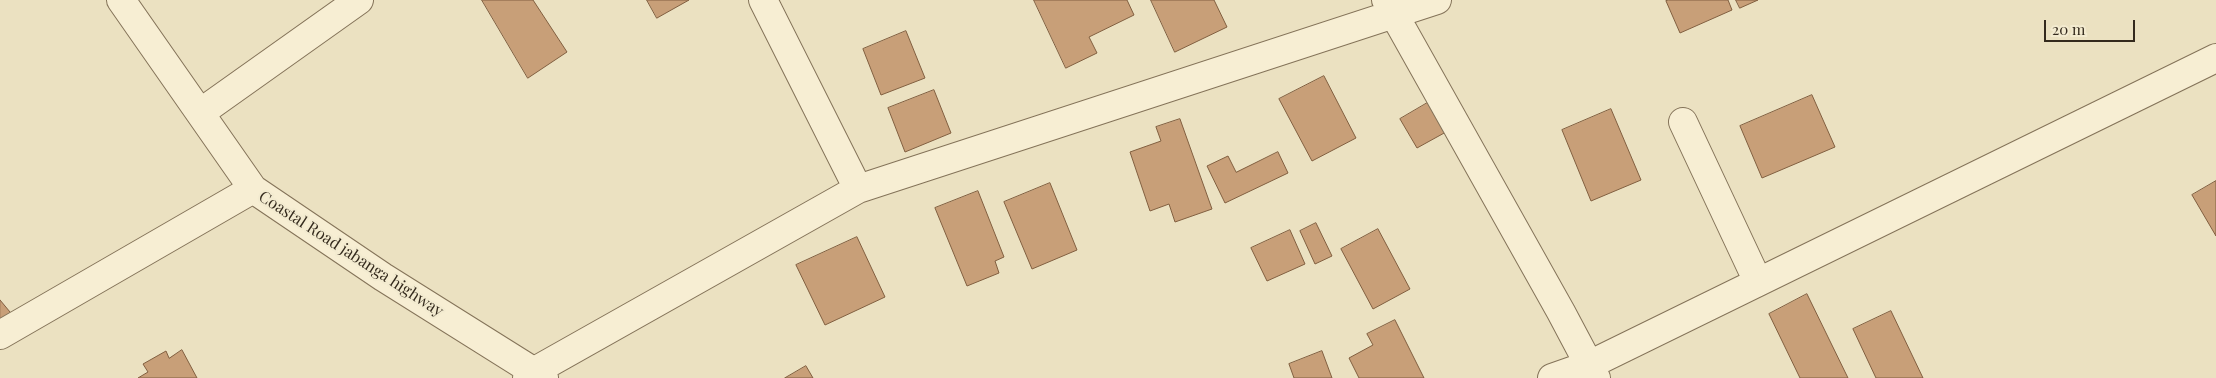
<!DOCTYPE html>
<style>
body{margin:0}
#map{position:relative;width:2216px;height:378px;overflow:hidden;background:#ebe1c1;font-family:"Playfair Display",serif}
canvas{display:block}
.scale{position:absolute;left:2044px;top:20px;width:91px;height:22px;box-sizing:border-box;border:2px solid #342a1d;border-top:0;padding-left:6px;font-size:15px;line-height:18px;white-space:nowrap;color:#342a1d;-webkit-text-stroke:4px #f3ebd0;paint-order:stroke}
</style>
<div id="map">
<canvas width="2216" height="378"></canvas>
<div class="scale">20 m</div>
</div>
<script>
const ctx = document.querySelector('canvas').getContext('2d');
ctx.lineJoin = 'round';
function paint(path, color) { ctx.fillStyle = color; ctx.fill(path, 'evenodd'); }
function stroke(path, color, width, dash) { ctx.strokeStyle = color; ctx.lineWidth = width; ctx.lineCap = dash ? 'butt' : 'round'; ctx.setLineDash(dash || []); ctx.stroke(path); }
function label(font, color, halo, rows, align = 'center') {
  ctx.font = font + ' "Playfair Display",serif'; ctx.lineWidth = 4.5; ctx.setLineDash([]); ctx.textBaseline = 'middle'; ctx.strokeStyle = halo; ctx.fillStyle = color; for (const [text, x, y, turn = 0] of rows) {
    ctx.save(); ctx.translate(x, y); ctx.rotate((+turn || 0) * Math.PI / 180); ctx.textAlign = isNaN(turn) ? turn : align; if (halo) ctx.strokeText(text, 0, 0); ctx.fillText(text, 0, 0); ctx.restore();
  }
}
const building = new Path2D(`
 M482,0H533L567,52L528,78Z
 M647,0H689L657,18Z
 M1034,0H1127L1134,15L1089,37L1097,53L1066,68Z
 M1151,0H1214L1227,27L1175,52Z
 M1669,0H1728L1732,10L1680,33L1666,1Z
 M1736,0H1758L1740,8Z
 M906,31L925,78L881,95L863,49Z
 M1324,76L1356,138L1312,161L1279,99Z
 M934,90L951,133L905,152L888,108Z
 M1812,95L1835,147L1762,178L1740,126Z
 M1429,102L1446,132L1417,148L1400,119Z
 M1611,109L1641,180L1591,201L1562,130Z
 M1180,119L1212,209L1175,222L1169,204L1150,211L1130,152L1161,141L1156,127Z
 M1278,152L1288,173L1225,203L1207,166L1228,156L1236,172Z
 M2216,181V236L2192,195Z
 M1050,183L1077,250L1032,269L1004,202Z
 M978,191L1004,257L995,261L999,273L967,286L935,208Z
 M1316,223L1332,256L1315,264L1300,231Z
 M1378,229L1410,289L1373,309L1341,249Z
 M1290,230L1305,264L1267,281L1251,248Z
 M857,237L885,297L825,325L796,265Z
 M1807,294L1848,378H1800L1769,314Z
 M0,300L15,318L0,332Z
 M1891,311L1923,378H1876L1853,329Z
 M1395,320L1424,378H1359L1349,358L1373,345L1367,334Z
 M182,350L197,378H138L148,372L143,364L166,351L169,358Z
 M1322,351L1332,378H1294L1289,364Z
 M806,366L813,378H785Z`);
paint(building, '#c89f78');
stroke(building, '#815f40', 1);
const minor = new Path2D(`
 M121,0L253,189L383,277L544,378
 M763,0L858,189
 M1386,0L1561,312L1596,378
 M200,113L359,0
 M1683,122L1758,282
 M0,335L253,189
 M527,378L533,372L858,189L1437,0
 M1552,378L1589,365L2216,58`);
stroke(minor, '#847359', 30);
stroke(minor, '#f7eed3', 28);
label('16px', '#342a1d', '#f3ebd0', [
 ["Coastal Road jabanga highway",351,254,33]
]);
</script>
